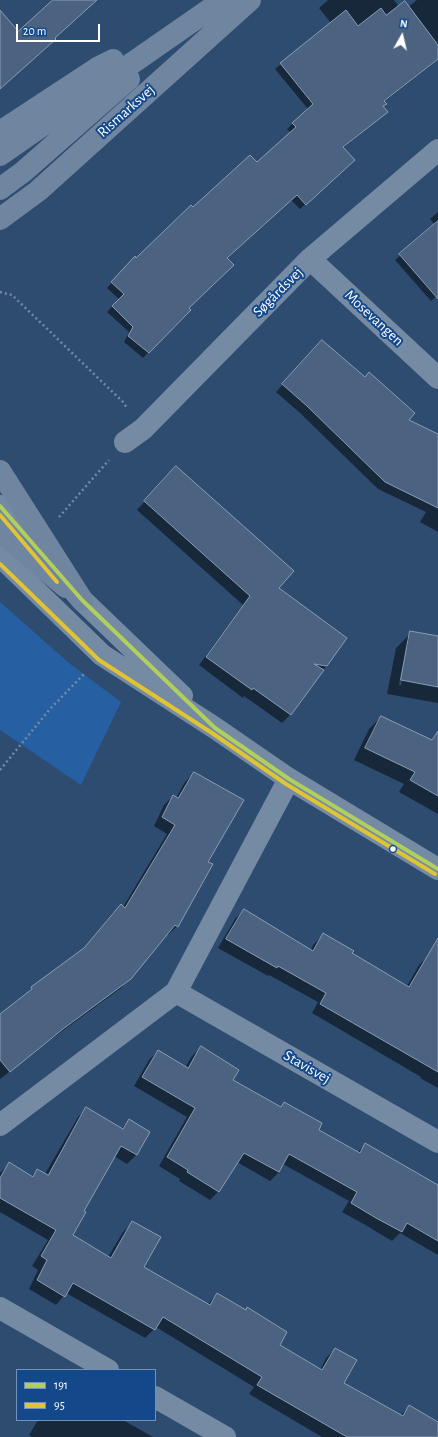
<!DOCTYPE html>
<meta charset="utf-8">
<style>
body{margin:0}
#map{position:relative;width:438px;height:1437px;overflow:hidden;background:#2e4c70;font-family:"Alegreya Sans",sans-serif}
canvas{display:block}
.legend{position:absolute;left:16px;top:1369px;width:140px;height:52px;box-sizing:border-box;background:#13498b;border:1px solid #7192b9;margin:0;padding:5px 7px;list-style:none;font-size:12px;color:#fff}
.legend li{display:flex;align-items:center;gap:8px;height:20px}
.legend b{width:20px;border:1px solid #7192b9}
.north{position:absolute;left:382px;top:16px;width:40px;height:40px;-webkit-text-stroke:3px #13498b;paint-order:stroke;rotate:8deg;font-size:11px;font-weight:700;line-height:16px;text-align:center;color:#fff}
.north::after{content:'';display:block;margin:auto;width:14px;height:18px;background:#fff;clip-path:polygon(50% 0,100% 100%,50% 72%,0 100%)}
.scale{position:absolute;left:16px;top:24px;width:84px;height:18px;box-sizing:border-box;border:2px solid #fff;border-top:0;padding-left:5px;font-size:12px;line-height:14px;white-space:nowrap;color:#fff;-webkit-text-stroke:3px #13498b;paint-order:stroke}
</style>
<div id="map">
<canvas width="438" height="1437"></canvas>
<ul class="legend">
<li><b style="height:5px;background:#b1cf5c"></b>191</li>
<li><b style="height:5px;background:#e0c433"></b>95</li>
</ul>
<div class="north">N</div>
<div class="scale">20 m</div>
</div>
<script>
const ctx = document.querySelector('canvas').getContext('2d');
ctx.lineJoin = 'round';
function paint(path, color) { ctx.fillStyle = color; ctx.fill(path, 'evenodd'); }
function stroke(path, color, width, dash) { ctx.strokeStyle = color; ctx.lineWidth = width; ctx.lineCap = dash ? 'butt' : 'round'; ctx.setLineDash(dash || []); ctx.stroke(path); }
function label(font, color, halo, rows, align = 'center') {
  ctx.font = font + ' "Alegreya Sans",sans-serif'; ctx.lineWidth = 4; ctx.setLineDash([]); ctx.textBaseline = 'middle'; ctx.strokeStyle = halo; ctx.fillStyle = color; for (const [text, x, y, turn = 0] of rows) {
    ctx.save(); ctx.translate(x, y); ctx.rotate((+turn || 0) * Math.PI / 180); ctx.textAlign = isNaN(turn) ? turn : align; if (halo) ctx.strokeText(text, 0, 0); ctx.fillText(text, 0, 0); ctx.restore();
  }
}
paint(new Path2D(`
 M0,602L69,663L121,702L81,785L0,730Z`), '#2660a2');
paint(new Path2D(`
 M328,0H394L399,7H408L417,0H438V59L384,102L385,104L382,107L387,112L343,148L349,165L300,209L291,200L226,259L187,308L189,310L143,358L124,342L129,332L107,312L119,299L107,288L135,258L136,259L193,209L257,164L291,133L287,129L308,109L275,69L331,23L319,8Z
 M438,212V295L431,301L395,260L435,225L430,219Z
 M315,348L407,420L438,435V532L420,522L426,512L378,489L300,413L276,392Z
 M168,475L326,666L290,715L282,723L244,696L243,698L199,665L243,605L137,510Z
 M410,634L438,637V703L387,694L396,648ZM406,647H408L401,685H399Z
 M381,717L430,741L438,734V814L399,792L404,784L354,760L369,729Z
 M194,773L207,862L177,926L168,935L167,934L130,978L121,988L53,1038L0,1079V1015L23,997L32,988L81,952L112,914L121,905L123,907L167,834L154,826L164,805L173,796L176,798L185,782Z
 M244,910L310,951L314,944L323,935L351,954L407,986L419,965L428,957L438,962V1088L420,1078L421,1077L312,1013L318,1002L269,975L268,976L218,948L235,919Z
 M201,1047L232,1081L280,1107L284,1103L317,1130L357,1153L366,1144L438,1186V1255L400,1233L392,1241L367,1226L342,1212L349,1201L283,1164L279,1172L270,1181L237,1162L219,1191L210,1200L179,1181L180,1179L159,1166L187,1117L134,1086L149,1060L158,1051L185,1068L192,1056Z
 M87,1108L121,1129L129,1120L149,1132L136,1155L127,1164L114,1156L83,1211L72,1236L108,1257L123,1232L132,1223L142,1268L207,1305L217,1294L278,1345L320,1370L326,1358L335,1349L343,1383L400,1416L410,1406L438,1423V1437H322L249,1394L254,1387L156,1327L145,1338L66,1293L56,1305L29,1289L38,1270L32,1266L48,1240L0,1212V1173L9,1164L31,1177L38,1170L45,1174L78,1117Z
 M38,1420H123L153,1437H32L29,1435Z`), '#0007');
const building = new Path2D(`
 M53,0H97L55,38L56,39L0,89V10L18,31Z
 M405,1L438,45V59L384,101L387,104L383,106L388,112L343,147L355,160L306,205L297,195L227,258L234,265L189,308L191,310L149,353L128,336L133,327L112,306L124,294L111,282L135,256L136,258L191,205L193,207L250,155L257,162L296,127L292,123L313,104L280,63L346,10L358,26L381,8L386,15Z
 M438,221V299L399,254Z
 M322,340L365,377L369,372L415,413L409,420L438,434V508L385,482L307,406L282,384Z
 M176,466L294,571L279,588L347,638L327,666L314,664L324,670L291,715L253,688L252,690L206,657L250,596L144,501Z
 M410,631L438,636V687L401,680Z
 M381,716L432,740L438,731V796L410,780L415,772L365,748Z
 M194,772L244,800L208,862L213,864L178,927L175,925L131,979L63,1029L10,1072L0,1060V1014L32,989L31,987L84,948L121,904L125,908L175,825L162,817L173,795L178,798Z
 M244,909L313,951L323,933L354,951L352,953L409,987L438,938V1072L320,1004L326,993L278,966L277,968L226,939Z
 M201,1046L239,1070L233,1080L281,1107L284,1102L322,1123L319,1130L360,1153L365,1143L438,1185V1241L407,1223L402,1232L376,1218L351,1203L357,1192L289,1154L279,1172L244,1153L219,1192L187,1172L188,1170L167,1157L195,1108L142,1077L158,1050L188,1068Z
 M86,1107L123,1129L129,1119L150,1132L137,1155L121,1146L84,1211L86,1212L73,1235L111,1258L132,1221L161,1237L144,1267L210,1305L217,1293L246,1310L247,1307L287,1332L280,1345L322,1370L335,1348L357,1360L344,1383L403,1416L409,1405L438,1422V1437H347L257,1385L262,1377L163,1317L155,1330L73,1283L65,1297L37,1280L47,1260L41,1256L56,1230L0,1198V1178L9,1162L33,1177L37,1169L48,1175Z`);
paint(building, '#4b6380');
stroke(building, '#899cb3', 1);
stroke(new Path2D(`
 M0,292L12,295L123,402L127,408
 M59,517L109,460
 M0,770L50,709L84,674`), '#758ba4', 2.5, [2, 3]);
stroke(new Path2D(`
 M310,259L438,378
 M125,442L143,429L310,259L438,150
 M176,992L438,1142
 M0,1125L176,992L289,779
 M0,1308L108,1370
 M155,1397L225,1437`), '#758ba4', 22);
stroke(new Path2D(`
 M0,506L82,600L182,696
 M0,556L102,655L215,728L289,779L438,869`), '#758ba4', 22);
stroke(new Path2D(`
 M0,132L99,67L113,60
 M0,155L223,0
 M0,189L23,172L129,79
 M0,219L38,191L250,0
 M0,471L82,600
 M0,531L66,587`), '#7086a0', 22);
stroke(new Path2D(`
 M0,506L82,600L215,728L289,779L438,869`), '#b1cf5c', 4);
stroke(new Path2D(`
 M0,515L57,582
 M0,564L99,660L212,733L286,784L435,874`), '#e0c433', 4);
for (const [x, y, r, color] of [
 [393,849,3.5,"#fff"]
]) { const dot = new Path2D(); dot.arc(x, y, r, 0, 2 * Math.PI); ctx.fillStyle = color; ctx.fill(dot); stroke(dot, '#13498b', 1.5); }
label('15px', '#fff', '#13498b', [
 ["Rismarksvej",126,111,-42],
 ["Søgårdsvej",278,292,-45],
 ["Mosevangen",374,318,43],
 ["Stavisvej",307,1067,30]
]);
</script>
